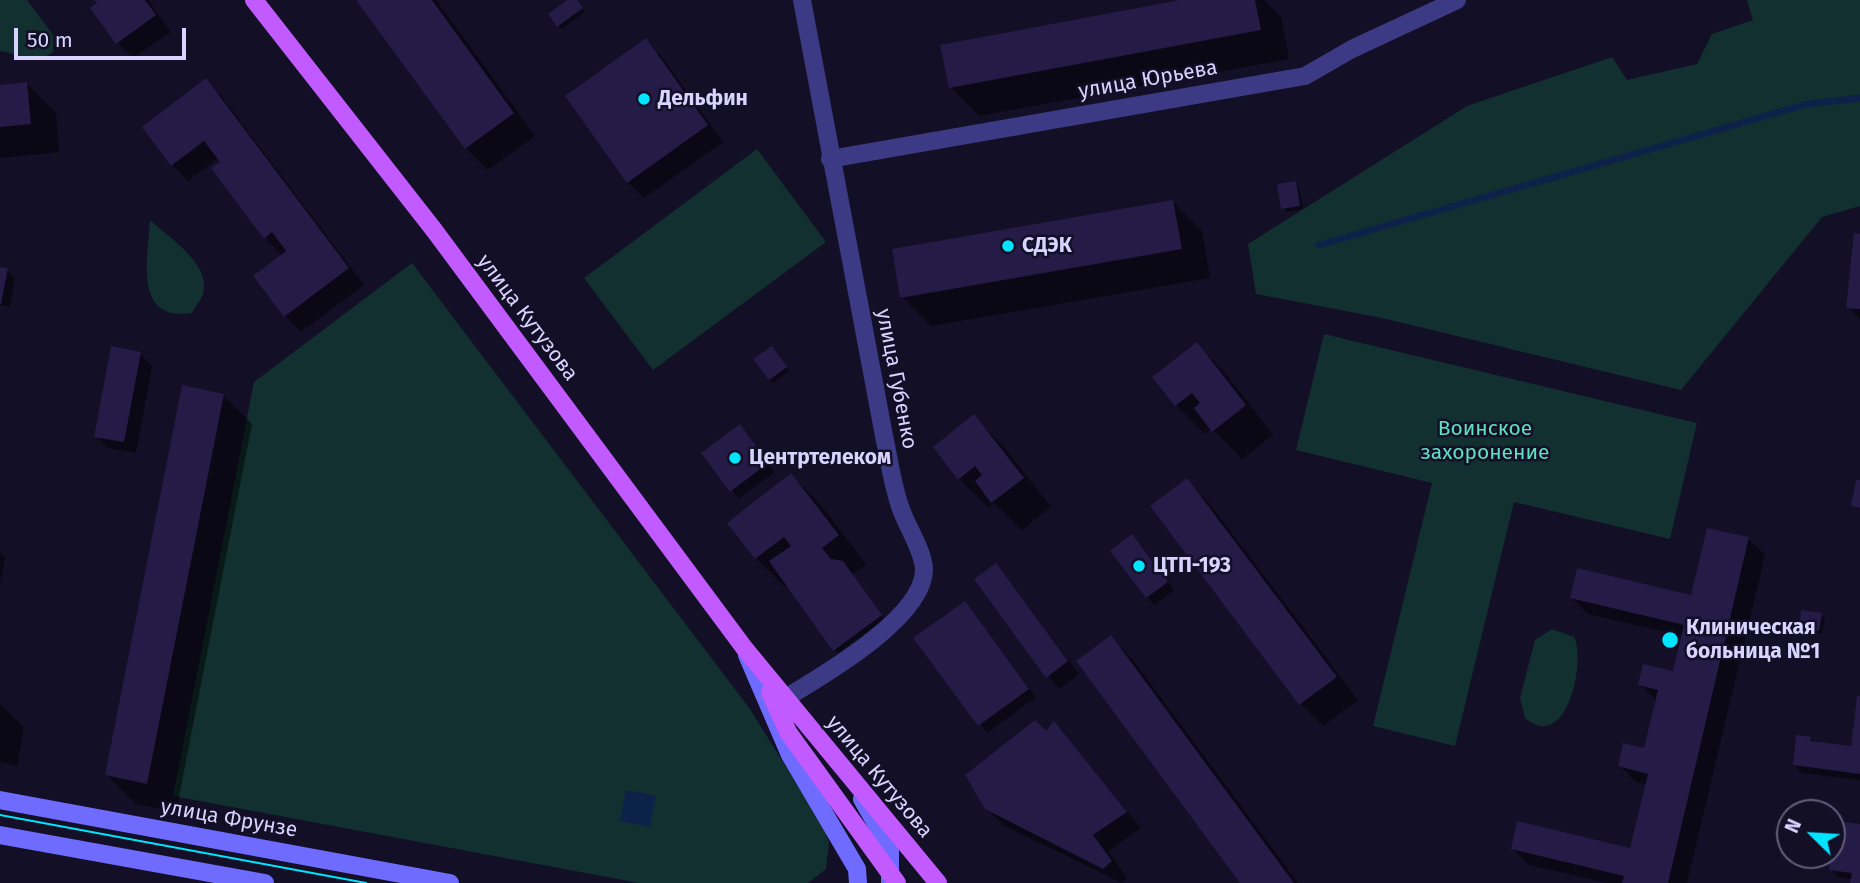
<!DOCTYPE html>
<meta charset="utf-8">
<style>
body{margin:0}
#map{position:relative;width:1860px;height:883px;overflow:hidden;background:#130f26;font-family:"Fira Sans",sans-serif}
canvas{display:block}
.north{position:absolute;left:1776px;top:799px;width:70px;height:70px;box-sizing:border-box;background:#130f26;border:2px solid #625e7d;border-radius:50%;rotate:294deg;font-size:19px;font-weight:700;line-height:28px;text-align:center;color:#d9d4ff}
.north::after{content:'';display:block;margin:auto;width:24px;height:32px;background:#00e5ff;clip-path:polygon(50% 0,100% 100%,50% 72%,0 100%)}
.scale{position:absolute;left:14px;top:28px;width:172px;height:32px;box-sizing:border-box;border:4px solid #d9d4ff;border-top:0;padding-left:9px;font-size:21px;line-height:24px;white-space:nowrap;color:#d9d4ff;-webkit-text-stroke:5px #130f26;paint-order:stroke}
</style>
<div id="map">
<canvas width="1860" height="883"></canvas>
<div class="north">N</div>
<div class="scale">50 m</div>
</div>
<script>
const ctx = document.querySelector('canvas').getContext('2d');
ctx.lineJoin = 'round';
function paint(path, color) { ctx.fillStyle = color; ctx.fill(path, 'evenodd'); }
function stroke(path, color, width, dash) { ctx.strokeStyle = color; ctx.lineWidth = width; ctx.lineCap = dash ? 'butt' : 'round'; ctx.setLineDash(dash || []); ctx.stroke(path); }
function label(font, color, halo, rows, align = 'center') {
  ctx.font = font + ' "Fira Sans",sans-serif'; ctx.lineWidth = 5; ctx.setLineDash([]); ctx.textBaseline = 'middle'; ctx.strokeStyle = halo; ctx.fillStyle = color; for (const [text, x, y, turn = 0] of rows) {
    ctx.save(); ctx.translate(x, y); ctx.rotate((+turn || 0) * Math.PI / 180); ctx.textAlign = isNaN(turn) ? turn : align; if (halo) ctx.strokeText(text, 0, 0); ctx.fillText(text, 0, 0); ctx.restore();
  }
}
paint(new Path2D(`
 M0,0H27L53,35V52C39,64 17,54 0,51Z
 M1747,0H1860V206L1822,217L1681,390L1382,318L1256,294L1248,244L1467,106L1612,57L1627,80L1697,64L1712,34L1753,20Z
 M757,149L826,242L653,370L584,278Z
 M150,220C168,237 212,264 203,294C201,300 195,307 192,313C133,322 148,258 150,220Z
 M412,263L750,709L821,823L829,842L826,869L808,883H639L173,796L254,382Z
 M1324,334L1697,423L1670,539L1514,502L1455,746L1373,726L1432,483L1296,450Z
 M1552,629L1574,637C1586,659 1568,754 1525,718L1520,698L1535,640Z`), '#12302f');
paint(new Path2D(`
 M626,790L656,796L650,827L620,821Z`), '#0c2248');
paint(new Path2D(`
 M97,0H148L171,32L133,58L117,42Z
 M358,0H436L535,136L488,170L466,148Z
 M570,0H576L585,12L562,29L558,25Z
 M1189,0H1264L1281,17L1289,59L979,116L950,87Z
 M645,40L661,56L723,142L644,198L628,182L567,97Z
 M206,81L222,97L364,285L301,332L285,316L283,256L265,238L218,158L188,181L172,165Z
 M27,84L56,113L59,152L0,158V86Z
 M1295,183L1299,187L1303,209L1287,212L1283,208Z
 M1173,202L1202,231L1210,278L931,326L902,297Z
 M1860,236V319L1848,307Z
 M0,268L7,270L15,278L10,307L0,305Z
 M1197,344L1225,373L1273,435L1242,459L1212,429L1205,434L1176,405L1155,377Z
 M775,351L789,371L773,383L770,379Z
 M140,354L152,366L136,453L108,448L95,436Z
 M223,395L252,424L176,812L136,804L107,775Z
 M974,417L1003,446L1051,507L1022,530L994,503L988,507L959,479Z
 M740,427L775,472L739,498L731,490Z
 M791,475L820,504L866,564L852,575L884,619L838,653L788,585L785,587L756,558L729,523Z
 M1187,481L1209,503L1358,700L1323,726L1301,704L1153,507Z
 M1748,539L1765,555L1687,883H1607L1529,865L1513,849L1631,850L1647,785L1636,782L1620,766L1645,750L1656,700L1640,684L1675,673L1683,636L1588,614L1572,598L1693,597Z
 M1140,544L1174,590L1155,605L1147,597Z
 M0,553L5,558L0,584Z
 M996,565L1079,674L1060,689L1048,676Z
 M964,603L1036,697L987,733L916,639Z
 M1821,614L1825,618L1822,634L1804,631L1801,628Z
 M1111,637L1133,660L1298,883H1242Z
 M1860,698V780L1802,773L1794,765L1810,739L1815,743L1853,748Z
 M0,704L24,727L17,766L0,762Z
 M1054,724L1141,828L1108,851L1127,878L1122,883L1003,825L986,808Z
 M1860,822V883H1852V879L1838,877L1830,869Z`), '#0007');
stroke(new Path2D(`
 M1319,245L1807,104L1860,98`), '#0c2248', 7);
paint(new Path2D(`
 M94,0H145L156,15L116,44L90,8L97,3Z
 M356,0H432L514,113L465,149Z
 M567,0H577L583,8L557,27L548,14Z
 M1180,0H1255L1261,30L949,88L940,45Z
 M646,38L708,125L627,183L565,96Z
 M206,78L349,268L284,317L253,276L286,251L272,232L264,239L211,168L220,162L204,141L171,166L142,127Z
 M27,82L31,124L0,127V85Z
 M1296,181L1300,206L1281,209L1277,184Z
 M1173,200L1182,249L900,298L892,249Z
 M1854,233L1860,234V309L1846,308Z
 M0,267L8,268L1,304H0Z
 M1197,342L1246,405L1212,432L1194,408L1200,403L1192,393L1175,406L1152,377Z
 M111,346L141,352L124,442L94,437Z
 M772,346L787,367L769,380L753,359Z
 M182,385L224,394L147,784L105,775Z
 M974,414L1024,478L991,503L975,481L982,475L975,466L958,480L933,447Z
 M740,424L768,463L730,492L701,453Z
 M791,473L839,535L822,548L831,559L843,561L882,615L833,651L769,561L791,546L784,537L755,559L727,523Z
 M1187,478L1337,677L1299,705L1150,506Z
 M1856,480H1860V508L1851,506Z
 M1707,528L1749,537L1668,883H1622L1624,876L1511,849L1517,821L1630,848L1648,774L1618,766L1623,743L1644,748L1658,690L1638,685L1643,664L1673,671L1684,625L1570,598L1577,568L1691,595Z
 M1132,534L1168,582L1146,598L1110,551Z
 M996,563L1068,661L1046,678L974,579Z
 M965,601L1029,689L978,726L913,638Z
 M1801,610L1822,613L1819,631L1799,628Z
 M1111,635L1294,883H1240L1076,661Z
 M1857,696H1860V774L1793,765L1796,735L1811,737L1810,741L1851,746Z
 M1035,720L1046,731L1054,721L1127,812L1093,835L1112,861L1103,869L985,809L965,775Z
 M1835,821L1860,824V883H1850L1852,873L1829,870Z`), '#241b47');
stroke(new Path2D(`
 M830,159L1305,76L1352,49L1457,0
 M784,699C822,676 925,617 924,569C923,550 907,527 901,509C893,488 890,464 885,441L802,0`), '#3d3a85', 18);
stroke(new Path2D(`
 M747,655L790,755L857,869L858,883
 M862,799L890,848V883
 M0,800L450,883
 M0,835L265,883`), '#6f6bff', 18);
stroke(new Path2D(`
 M254,0L434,230L745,649L938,883
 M770,692L788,732L897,883`), '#c25bff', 18);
stroke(new Path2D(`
 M0,815L366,883`), '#00e5ff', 2);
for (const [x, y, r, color] of [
 [644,99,7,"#00e5ff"],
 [1008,246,7,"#00e5ff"],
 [735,458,7,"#00e5ff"],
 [1139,566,7,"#00e5ff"],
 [1670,640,9,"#00e5ff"]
]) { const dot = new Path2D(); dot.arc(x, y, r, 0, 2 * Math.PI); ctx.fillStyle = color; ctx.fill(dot); stroke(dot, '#130f26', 2.5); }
label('21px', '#d9d4ff', '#130f26', [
 ["улица Юрьева",1148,80,-10],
 ["улица Кутузова",527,318,53],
 ["улица Губенко",896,379,79],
 ["улица Кутузова",879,777,50],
 ["улица Фрунзе",229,819,10]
]);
label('bold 21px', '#d9d4ff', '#130f26', [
 ["Дельфин",658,99],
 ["СДЭК",1022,246],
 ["Центртелеком",749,458],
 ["ЦТП-193",1153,566],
 ["Клиническая",1686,628],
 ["больница №1",1686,652]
], 'left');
label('21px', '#5fe0c0', '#130f26', [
 ["Воинское",1485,429],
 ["захоронение",1485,453]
]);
</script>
